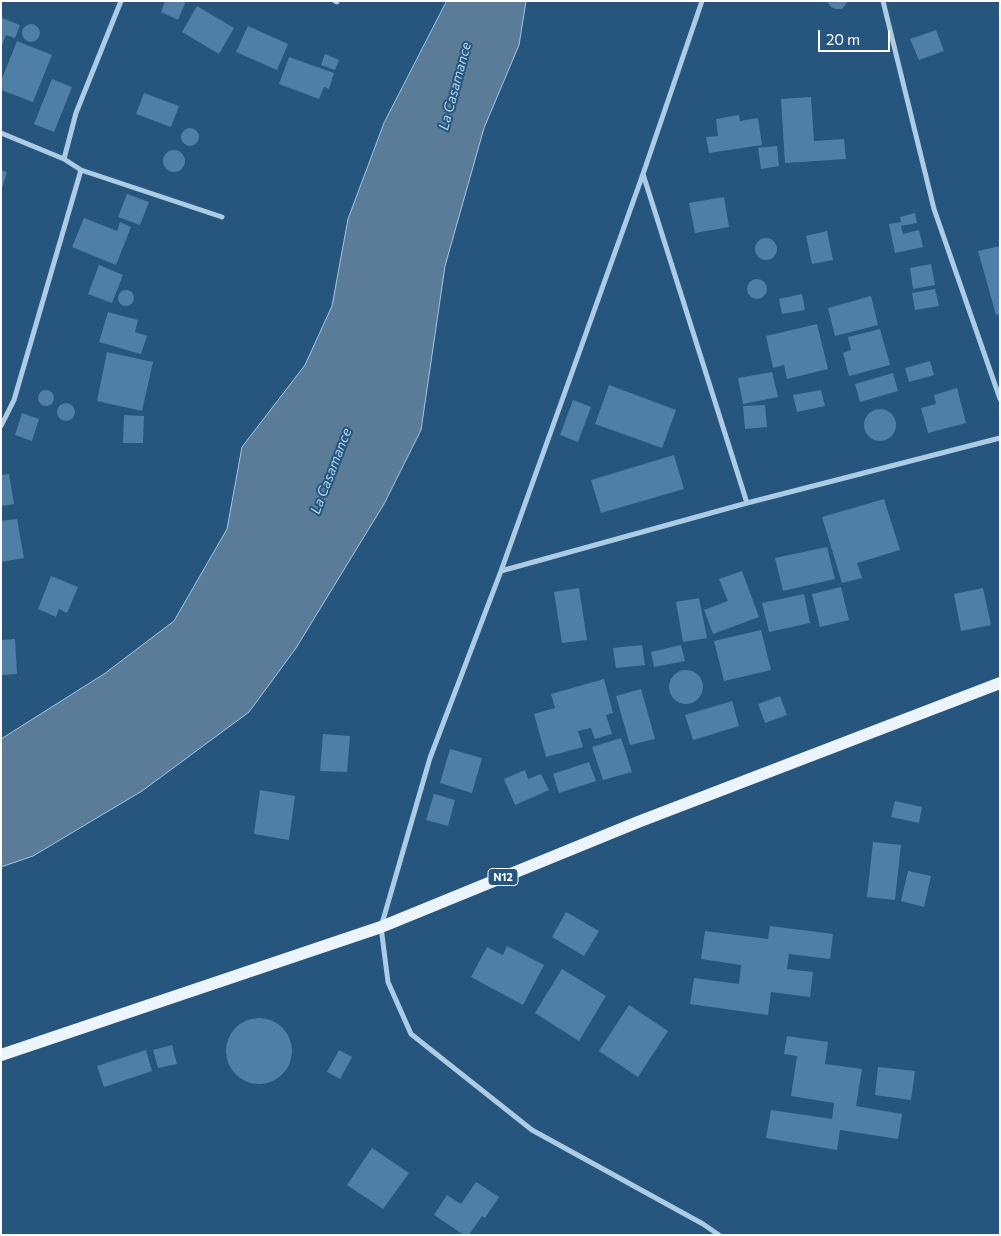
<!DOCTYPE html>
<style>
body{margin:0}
#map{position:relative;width:1001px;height:1236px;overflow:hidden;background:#26557e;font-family:Commissioner,sans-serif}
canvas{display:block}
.frame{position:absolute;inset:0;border:2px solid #fff;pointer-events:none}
.scale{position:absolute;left:818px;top:30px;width:72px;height:22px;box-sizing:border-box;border:2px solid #fff;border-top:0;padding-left:6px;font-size:15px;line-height:18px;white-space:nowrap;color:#fff;-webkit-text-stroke:4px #26557e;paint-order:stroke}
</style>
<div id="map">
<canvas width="1001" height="1236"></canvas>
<div class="frame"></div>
<div class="scale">20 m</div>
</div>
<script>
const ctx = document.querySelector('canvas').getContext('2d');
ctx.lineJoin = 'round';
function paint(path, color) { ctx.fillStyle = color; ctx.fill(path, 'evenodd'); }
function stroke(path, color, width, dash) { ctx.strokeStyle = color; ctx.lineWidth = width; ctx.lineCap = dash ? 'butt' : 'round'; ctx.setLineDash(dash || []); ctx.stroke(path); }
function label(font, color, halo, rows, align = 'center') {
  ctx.font = font + ' Commissioner,sans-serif'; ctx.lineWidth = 4; ctx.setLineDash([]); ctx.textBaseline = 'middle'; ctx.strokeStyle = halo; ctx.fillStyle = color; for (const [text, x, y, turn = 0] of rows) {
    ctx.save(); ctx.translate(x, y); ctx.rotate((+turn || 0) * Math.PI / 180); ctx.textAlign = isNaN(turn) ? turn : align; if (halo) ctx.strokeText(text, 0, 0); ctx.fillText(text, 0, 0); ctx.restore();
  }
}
const water = new Path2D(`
 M447,1H526L519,45L484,128L445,266L421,430L384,504L296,648L249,712L142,791L33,856L1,867V739L104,674L174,621L227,529L242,447L305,365L332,306L348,219L384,123Z`);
paint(water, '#5b7c98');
stroke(water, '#a0c7e5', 1);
paint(new Path2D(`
 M165,1H186L178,20L161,12Z
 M827,1H848L842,9H836L831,7Z
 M197,6L234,28L219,54L182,32Z
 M2,18L20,25L15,38L6,35L1,48Z
 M22 33a9 9 0 1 1 18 0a9 9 0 1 1-18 0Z
 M248,26L288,44L277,70L236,52Z
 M936,30L944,51L919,60L910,39Z
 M17,41L52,55L33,102L1,90V81Z
 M325,54L339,60L335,70L321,65Z
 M289,57L334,73L329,89L324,87L319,99L279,84Z
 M52,79L72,87L54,132L34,124Z
 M144,93L179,106L171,127L136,114Z
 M811,97L814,141L844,139L846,159L785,163L781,99Z
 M739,115L740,121L758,118L762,145L709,153L706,137L718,136L716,119Z
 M181 137a9 9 0 1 1 18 0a9 9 0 1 1-18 0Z
 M777,146L779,166L761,169L758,148Z
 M163 161a11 11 0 1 1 22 0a11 11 0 1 1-22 0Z
 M1,170L7,172L2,188L1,187Z
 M127,194L149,202L140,225L118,217Z
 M724,197L729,227L695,233L689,203Z
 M915,213L917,223L901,226L903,234L919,230L923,247L895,253L889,224L901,222L900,217Z
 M84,218L117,231L120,222L131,227L116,265L72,247Z
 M827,231L833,260L812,264L806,236Z
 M755 249a11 11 0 1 1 22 0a11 11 0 1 1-22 0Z
 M1000,246V314L996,315L978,251Z
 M931,264L935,285L913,289L910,268Z
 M99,265L123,275L112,303L88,294Z
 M747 289a10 10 0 1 1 20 0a10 10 0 1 1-20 0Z
 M935,289L939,306L915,310L912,293Z
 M118 298a8 8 0 1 1 16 0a8 8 0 1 1-16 0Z
 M802,294L805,310L782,314L779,299Z
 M871,296L878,325L835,336L828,308Z
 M108,312L138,320L135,332L147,336L141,354L99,342Z
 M817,324L828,369L787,379L784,365L773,368L766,336Z
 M880,329L890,365L849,376L843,353L851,350L848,337Z
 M107,352L153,362L142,411L97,401Z
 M930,361L934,375L909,382L905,368Z
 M772,372L778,397L743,404L738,378Z
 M893,373L898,391L860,402L855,384Z
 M609,385L676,410L662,448L595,424Z
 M957,388L966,423L928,433L921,408L936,404L934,395Z
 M821,390L825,406L797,412L793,395Z
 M38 398a8 8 0 1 1 16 0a8 8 0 1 1-16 0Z
 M573,400L591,407L578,442L560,435Z
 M57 412a9 9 0 1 1 18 0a9 9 0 1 1-18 0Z
 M765,405L767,427L745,429L743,406Z
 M864 425a16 16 0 1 1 32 0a16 16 0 1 1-32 0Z
 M22,413L39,419L32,441L15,435Z
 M124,415L144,416L143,443H123Z
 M674,455L684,489L601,513L591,480Z
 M9,474L14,504L1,506V475Z
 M884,499L900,550L857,563L862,578L842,583L822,517Z
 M17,519L24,558L1,562V521Z
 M827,547L835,579L783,591L775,558Z
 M742,571L759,617L713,634L704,610L728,601L719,579Z
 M51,576L78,587L67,613L59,609L56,617L38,609Z
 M841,587L849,620L820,627L812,594Z
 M579,588L587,640L562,643L554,592Z
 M983,588L991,625L961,631L954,594Z
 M804,594L810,623L769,632L762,603Z
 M699,598L707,638L683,642L676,602Z
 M761,630L771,670L724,681L714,641Z
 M15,639L17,674L1,675V640Z
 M642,645L645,665L616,668L613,648Z
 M681,645L685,661L654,667L651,652Z
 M669 687a17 17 0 1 1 34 0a17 17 0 1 1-34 0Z
 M604,679L613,713L606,715L612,734L595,739L591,728L578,731L583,747L546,757L534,714L555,708L551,694Z
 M641,689L655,739L630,745L616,696Z
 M780,696L787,715L765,723L758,704Z
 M732,701L739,726L693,740L685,715Z
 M323,734L350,736L347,772L320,771Z
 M621,738L632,772L603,780L592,747Z
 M450,749L482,758L472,793L440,783Z
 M589,762L596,781L559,793L553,774Z
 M525,770L528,779L541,774L549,790L515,805L504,779Z
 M260,790L295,796L289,840L254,834Z
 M434,794L455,800L448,826L426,820Z
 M895,801L922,807L919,823L891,817Z
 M873,842L901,845L895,900L867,897Z
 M908,871L931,876L924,907L901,901Z
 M566,912L599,931L584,956L552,937Z
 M770,926L833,934L830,959L789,954L787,969L813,972L810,997L771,992L768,1015L690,1004L694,978L739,984L741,965L701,959L705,931L768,939Z
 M507,946L544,965L523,1005L471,977L487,947L503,955Z
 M562,969L606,996L579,1041L535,1013Z
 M629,1005L668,1031L638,1077L599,1051Z
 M226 1051a33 33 0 1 1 66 0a33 33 0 1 1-66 0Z
 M787,1036L828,1042L825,1064L862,1069L856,1106L902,1114L898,1139L840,1130L837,1150L766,1138L771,1110L832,1119L834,1103L791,1096L797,1056L784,1054Z
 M172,1045L177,1064L158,1068L153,1050Z
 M146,1050L152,1071L104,1087L97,1066Z
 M339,1050L352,1057L340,1079L327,1072Z
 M878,1067L915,1071L911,1100L875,1095Z
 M372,1148L409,1173L383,1209L347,1185Z
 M476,1182L499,1197L485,1218L482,1216L469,1235H464L434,1215L447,1195L461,1204Z`), '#4f7fa6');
stroke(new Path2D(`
 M335,1L337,2
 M702,1L643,174L501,571L430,758L381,927L388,982L411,1034L532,1130L703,1224L719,1235
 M883,1L934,209L1000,399
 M1,133L64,159L81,170L222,217
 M64,159L76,113L121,1
 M643,174L747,503
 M1,426L14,400L81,170
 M501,571L747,503L1000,438`), '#accbe5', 5);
stroke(new Path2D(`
 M1,1055L381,927L638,822L1000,683`), '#ecf4fd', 12);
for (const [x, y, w] of [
 [503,877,30]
]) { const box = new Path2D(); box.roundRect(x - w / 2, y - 8.5, w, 17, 4); ctx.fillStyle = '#26557e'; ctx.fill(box); stroke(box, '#fff', 1); }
label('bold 11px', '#fff', null, [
 ["N12",503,877]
]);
label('italic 14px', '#b7d5ed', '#26557e', [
 ["La Casamance",455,86,-75],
 ["La Casamance",331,471,-69]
]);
</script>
